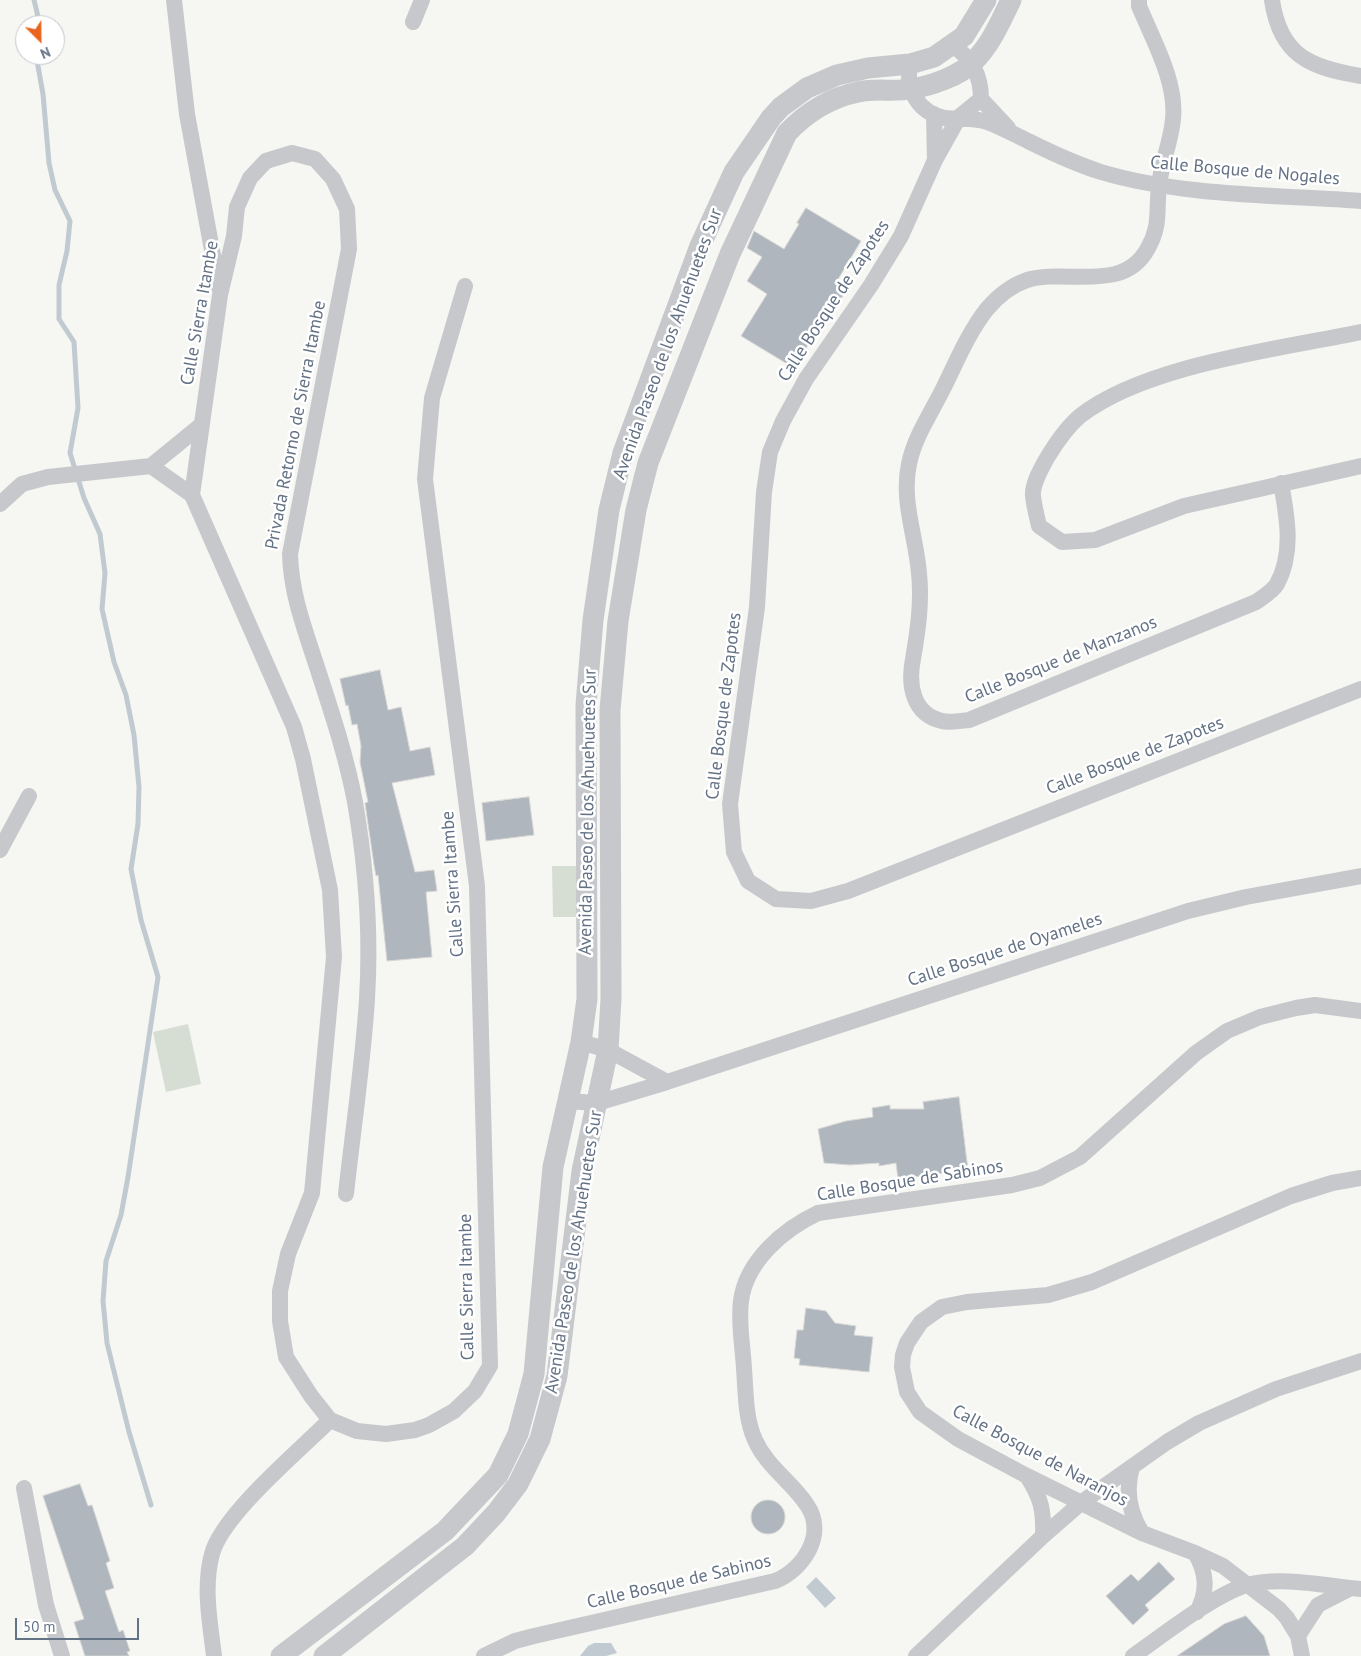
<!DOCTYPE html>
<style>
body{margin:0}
#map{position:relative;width:1361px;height:1656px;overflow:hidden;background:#f6f6f2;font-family:"PT Sans",sans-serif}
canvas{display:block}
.north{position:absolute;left:15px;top:15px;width:50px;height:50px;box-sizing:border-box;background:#fff;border:1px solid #c1c7ce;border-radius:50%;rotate:157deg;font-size:14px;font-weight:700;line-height:20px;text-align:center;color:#647285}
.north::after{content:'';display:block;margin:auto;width:18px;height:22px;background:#e9651f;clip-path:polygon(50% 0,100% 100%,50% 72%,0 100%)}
.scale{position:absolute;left:15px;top:1618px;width:124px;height:22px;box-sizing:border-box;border:2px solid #647285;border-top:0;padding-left:6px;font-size:15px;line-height:18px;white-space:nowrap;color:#647285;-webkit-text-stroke:4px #fff;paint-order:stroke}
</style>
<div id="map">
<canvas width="1361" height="1656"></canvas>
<div class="north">N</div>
<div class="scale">50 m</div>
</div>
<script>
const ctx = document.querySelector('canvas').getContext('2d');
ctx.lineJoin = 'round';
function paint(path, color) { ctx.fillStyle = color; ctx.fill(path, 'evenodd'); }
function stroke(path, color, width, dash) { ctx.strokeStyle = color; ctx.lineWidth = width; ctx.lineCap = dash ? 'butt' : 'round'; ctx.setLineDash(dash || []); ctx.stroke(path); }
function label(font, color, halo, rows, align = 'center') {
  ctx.font = font + ' "PT Sans",sans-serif'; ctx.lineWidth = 5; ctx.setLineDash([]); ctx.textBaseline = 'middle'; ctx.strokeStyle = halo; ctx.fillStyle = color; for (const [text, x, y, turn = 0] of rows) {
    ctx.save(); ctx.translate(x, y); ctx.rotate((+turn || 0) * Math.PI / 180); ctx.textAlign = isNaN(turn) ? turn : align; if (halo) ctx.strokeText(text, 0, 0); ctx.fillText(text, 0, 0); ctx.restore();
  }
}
paint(new Path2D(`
 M552,866H577L578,917H553Z
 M188,1024L201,1084L166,1092L153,1032Z`), '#d6ded3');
paint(new Path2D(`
 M816,1577L836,1598L825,1608L806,1587Z
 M594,1643H611L617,1653L606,1656H580L588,1646Z`), '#c1cad0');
stroke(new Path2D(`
 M34,0L40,25
 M36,55L43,94L49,163L55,190L70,221L67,251L59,285V319L74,342L78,408L70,453L84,498L100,534L105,573L102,609L114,662L126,695L134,735L139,787L138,824L131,869L141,920L158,977L128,1177L121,1215L106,1261L103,1301L107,1343L129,1432L151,1505`), '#c1cad0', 5);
const building = new Path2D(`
 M806,208L861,241L837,281L848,287L824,327L820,325L794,368L741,336L767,294L747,281L762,257L747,248L754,231L784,249L799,224L797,223Z
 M380,670L388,710L401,707L410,751L430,747L435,775L392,783L415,872L434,870L437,891L426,892L432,957L387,961L378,875L376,876L374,865L365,803L368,802L360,762L361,746L357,724L352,725L348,705L346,706L340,679Z
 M529,797L534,835L486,841L482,803Z
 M959,1097L968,1170L898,1179L896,1163L879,1166V1163L850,1165L824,1163L818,1129L846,1121L873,1117L872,1108L890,1105V1109H924L923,1102Z
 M806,1308L826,1311L835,1323L856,1326L854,1335L873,1337L869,1372L799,1365L800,1359L794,1358L797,1330H803Z
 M80,1484L88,1506L92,1505L110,1561L106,1563L114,1588L105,1591L119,1632L123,1630L130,1651L127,1652L129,1656H85L74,1622L84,1619L43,1496Z
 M751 1517a17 17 0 1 1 34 0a17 17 0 1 1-34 0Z
 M1159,1562L1175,1579L1145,1605L1149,1610L1133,1625L1106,1596L1131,1574L1138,1581Z
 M1246,1616L1264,1636L1270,1656H1177L1224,1624Z`);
paint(building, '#b0b6bd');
stroke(building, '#d7d7d5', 1);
stroke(new Path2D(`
 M174,0L187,114L219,288
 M1139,0V6C1153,40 1177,82 1173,119C1171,142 1161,164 1159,186C1156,211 1161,225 1148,248C1124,294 1066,268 1027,280C1010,286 998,296 987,309C968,333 956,363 943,389C931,413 914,438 909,464C901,501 916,536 919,573C922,602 918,630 913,659C908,684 912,714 942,721C949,723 961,721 969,720L1256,602C1263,597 1273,591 1277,584C1294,553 1287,516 1281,483
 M1272,0C1280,56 1311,68 1361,76
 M413,22L422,0
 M953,46C972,58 981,76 981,99L1008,128
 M910,64C905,90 919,113 945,118C960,120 975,117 990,123C1003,128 1015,135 1028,141C1052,153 1076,164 1101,172C1181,196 1277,195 1361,201
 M981,99L959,117L935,160L901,236L871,285L806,379L783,421L770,452L764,492L757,607L730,804L734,852L748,881L776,899L811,901L848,891L1361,689
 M934,114L935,160
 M1361,332C1279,349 1145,365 1080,416C1067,427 1056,443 1047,458C1041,469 1032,484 1033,496C1034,506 1037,517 1039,526L1062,542L1095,540L1184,506L1361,466
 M151,466L192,495
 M0,504L22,484L48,477L151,466L200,426
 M0,850L29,796
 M581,1042L608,1050L667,1082
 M566,1101L597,1103L667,1082L1188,911L1246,897L1361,876
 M346,1194C353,1129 363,1064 367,999C371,934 366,866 355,802C346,755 331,710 316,664C304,627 291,593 290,554L349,249L347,209L333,179L315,159L292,153L266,161L250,178L237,207L234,236L220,295L192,495L294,727L303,759L330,890L334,957L312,1193L288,1254L280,1291V1321L286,1357L311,1396L330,1420L357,1431L386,1434L415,1430L429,1425L454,1411L475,1391L490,1366L477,886L425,479L432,398L465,286
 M1132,1467C1125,1491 1129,1512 1142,1533
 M1027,1476C1041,1498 1044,1510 1043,1536
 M24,1488L46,1605L62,1656
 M1195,1553C1207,1573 1208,1591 1197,1612
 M1298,1636L1318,1605L1351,1588
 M214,1656C210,1622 203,1587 212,1554C222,1515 300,1450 330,1420
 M484,1656L515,1641L534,1636L775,1581C803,1570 827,1534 807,1505C791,1481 767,1467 755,1440C745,1418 746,1393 744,1369C743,1347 738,1323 741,1301C746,1261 784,1229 818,1213L1012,1185L1040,1178L1080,1157L1196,1053L1227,1031L1260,1017L1296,1008L1315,1005L1361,1011
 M916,1656L1043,1536L1082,1502L1167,1442L1199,1423L1276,1389L1361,1361
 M1133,1656C1162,1636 1215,1594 1247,1585C1282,1576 1326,1586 1361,1589
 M1302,1656L1298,1636L1287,1618L1279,1609L1223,1566L1195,1553L1142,1533L1027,1476L958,1439L920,1412L907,1392L902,1367L903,1355L907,1343L921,1322L942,1307L967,1302L1048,1295L1092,1282L1291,1196L1332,1183L1361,1178`), '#c6c8cc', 16);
stroke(new Path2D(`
 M281,1656L445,1531L498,1475L518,1434L534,1374L553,1167L581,1042L587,999L586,705L593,620L609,510L623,453L700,246L734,172L771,118L781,107L807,88L837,75L868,68L910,64L934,57L964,36L986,0
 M324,1656L465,1546L496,1513L518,1484L540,1439L557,1376L582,1171L608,1050L611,999L610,710L618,621L636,510L648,463L730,254L787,133C806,113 829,98 858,92C875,88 893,92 911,89C930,86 960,76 973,62C990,46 1001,21 1011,0`), '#c6c8cc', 21);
label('18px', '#647285', '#fff', [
 ["Calle Bosque de Nogales",1245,171,5],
 ["Calle Bosque de Zapotes",834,301,-57],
 ["Calle Sierra Itambe",200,313,-80],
 ["Avenida Paseo de los Ahuehuetes Sur",668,344,-70],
 ["Privada Retorno de Sierra Itambe",296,425,-79],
 ["Calle Bosque de Manzanos",1061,660,-22],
 ["Calle Bosque de Zapotes",724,706,-83],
 ["Calle Bosque de Zapotes",1135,756,-21],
 ["Avenida Paseo de los Ahuehuetes Sur",588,812,-89],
 ["Calle Sierra Itambe",453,884,-94],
 ["Calle Bosque de Oyameles",1005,950,-18],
 ["Calle Bosque de Sabinos",910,1181,-9],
 ["Avenida Paseo de los Ahuehuetes Sur",574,1252,-81],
 ["Calle Sierra Itambe",467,1287,-91],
 ["Calle Bosque de Naranjos",1040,1456,28],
 ["Calle Bosque de Sabinos",679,1582,-13]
]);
</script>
